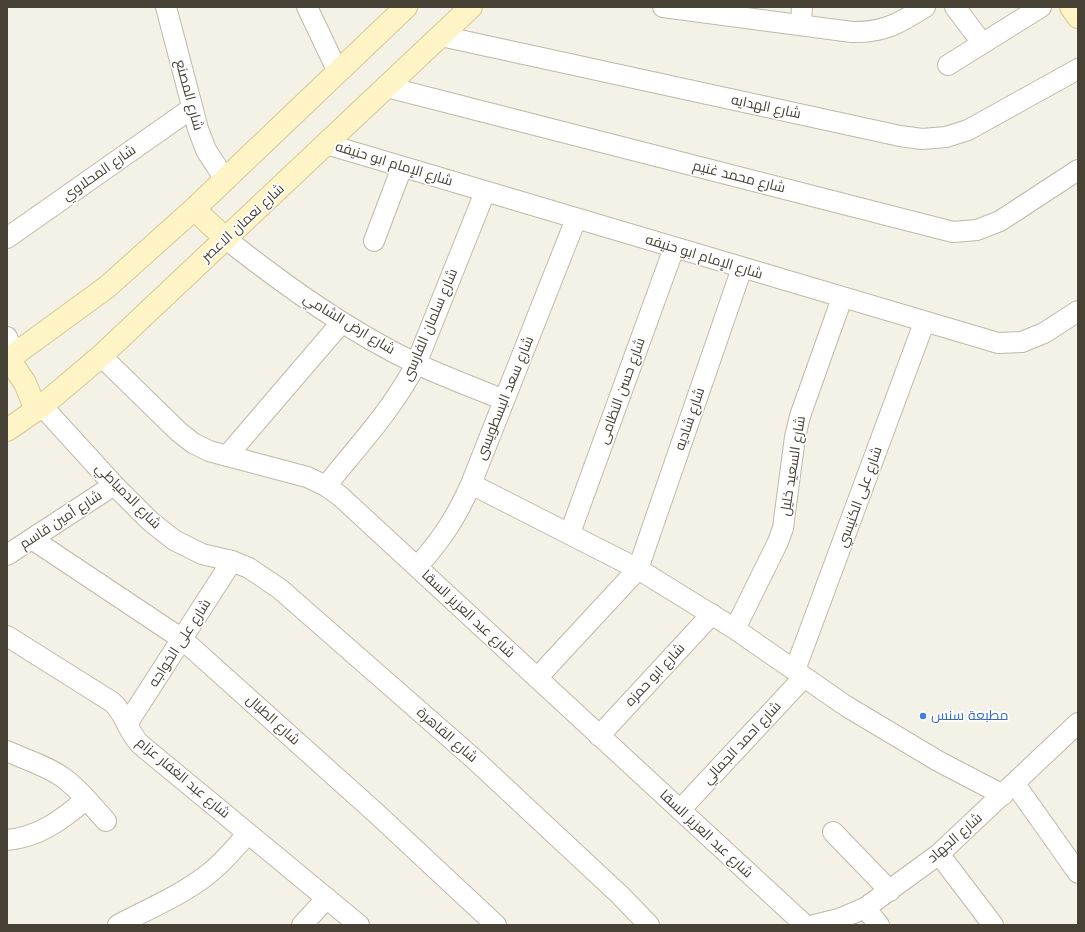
<!DOCTYPE html>
<meta charset="utf-8">
<style>
body{margin:0}
#map{position:relative;width:1085px;height:932px;overflow:hidden;background:#f4f1e6;font-family:Quicksand,sans-serif}
canvas{display:block}
.frame{position:absolute;inset:0;border:8px solid #474135;pointer-events:none}
</style>
<div id="map">
<canvas width="1085" height="932"></canvas>
<div class="frame"></div>
</div>
<script>
const ctx = document.querySelector('canvas').getContext('2d');
ctx.lineJoin = 'round';
function stroke(path, color, width, dash) { ctx.strokeStyle = color; ctx.lineWidth = width; ctx.lineCap = dash ? 'butt' : 'round'; ctx.setLineDash(dash || []); ctx.stroke(path); }
function label(font, color, halo, rows, align = 'center') {
  ctx.font = font + ' Quicksand,Cairo,sans-serif'; ctx.lineWidth = 3.5; ctx.setLineDash([]); ctx.textBaseline = 'middle'; ctx.strokeStyle = halo; ctx.fillStyle = color; for (const [text, x, y, turn = 0] of rows) {
    ctx.save(); ctx.translate(x, y); ctx.rotate((+turn || 0) * Math.PI / 180); ctx.textAlign = isNaN(turn) ? turn : align; if (halo) ctx.strokeText(text, 0, 0); ctx.fillText(text, 0, 0); ctx.restore();
  }
}
const street = new Path2D(`
 M166,7L198,129L206,150L224,178
 M307,7L338,72
 M663,7L852,32C883,33 900,23 925,7
 M955,7L982,43
 M801,25L802,7
 M441,36L900,136L922,139L946,137L968,130L1078,69
 M948,65L1041,7
 M387,87L953,232L977,230L1000,221L1078,170
 M326,144L998,343L1022,342L1044,333L1078,311
 M7,238L192,108
 M226,239C286,286 348,331 417,364C445,377 475,388 504,400
 M374,241L402,167
 M7,337L14,356
 M101,356L179,432L193,443L209,451L307,477L326,486L340,496L805,925
 M42,406L114,485L150,521L174,540L202,554L232,561L249,568L280,589L473,758L620,895L649,925
 M227,456L341,323
 M471,484L638,569L735,629L846,706L938,761L1003,795
 M326,486C357,447 393,409 416,364L485,192
 M570,533L674,248
 M32,539L182,639L377,814L496,925
 M7,555L114,485
 M417,567C442,539 456,518 471,484L576,219
 M735,629L778,542L783,528L795,437L800,416L842,298
 M7,636L112,702C126,714 127,732 141,745L359,925
 M795,670L924,323
 M537,678L638,569L742,268
 M127,724L232,561
 M599,736L712,614
 M7,751C26,760 48,766 65,779C81,791 93,807 106,821
 M1015,784L1078,873
 M680,810L804,677
 M833,832L890,891
 M7,840C39,837 62,820 86,799
 M939,854L993,925
 M865,908L879,925
 M118,925C148,909 180,896 207,875C223,863 235,848 248,833
 M302,925L327,898
 M814,925L839,919L865,908L939,854L1078,723`);
const secondary = new Path2D(`
 M1071,7L1078,17
 M194,209L226,239
 M9,359L25,383L36,410
 M7,360L107,287L194,209L406,7
 M7,430L42,406L101,356L471,7`);
stroke(street, '#c0b9a8', 22);
stroke(secondary, '#d6c894', 24);
stroke(street, '#fff', 20);
stroke(secondary, '#fff4c5', 22);
for (const [x, y, r, color] of [
 [923,716,4,"#3f7fe0"]
]) { const dot = new Path2D(); dot.arc(x, y, r, 0, 2 * Math.PI); ctx.fillStyle = color; ctx.fill(dot); stroke(dot, '#fff', 1.5); }
label('14px', '#474135', '#fff', [
 ["شارع المصنع",189,95,75],
 ["شارع الهدايه",766,107,12],
 ["شارع الإمام ابو حنيفه",394,164,17],
 ["شارع المحلاوي",99,173,-35],
 ["شارع محمد غنيم",739,177,14],
 ["شارع نعمان الاعصر",243,223,-43],
 ["شارع الإمام ابو حنيفه",704,257,17],
 ["شارع ارض الشامي",349,324,31],
 ["شارع سلمان الفارسى",430,325,-67],
 ["شارع حسن النظامى",622,391,-70],
 ["شارع سعد البسطويسى",505,398,-68],
 ["شارع شاديه",690,419,-71],
 ["شارع السعيد خليل",793,466,-81],
 ["شارع الدمياطي",128,496,45],
 ["شارع على الكنيسي",860,497,-70],
 ["شارع أمين قاسم",61,520,-33],
 ["شارع عبد العزيز السقا",468,614,43],
 ["شارع على الخواجه",180,643,-57],
 ["شارع ابو حمزه",655,675,-47],
 ["شارع الطبال",273,720,42],
 ["شارع القاهرة",447,735,41],
 ["شارع احمد الجمالي",742,743,-47],
 ["شارع عبد الغفار عزام",183,778,40],
 ["شارع عبد العزيز السقا",706,834,43],
 ["شارع الجهاد",955,838,-41]
]);
label('14px', '#366cbe', '#fff', [
 ["مطبعة سنس",931,716]
], 'left');
</script>
